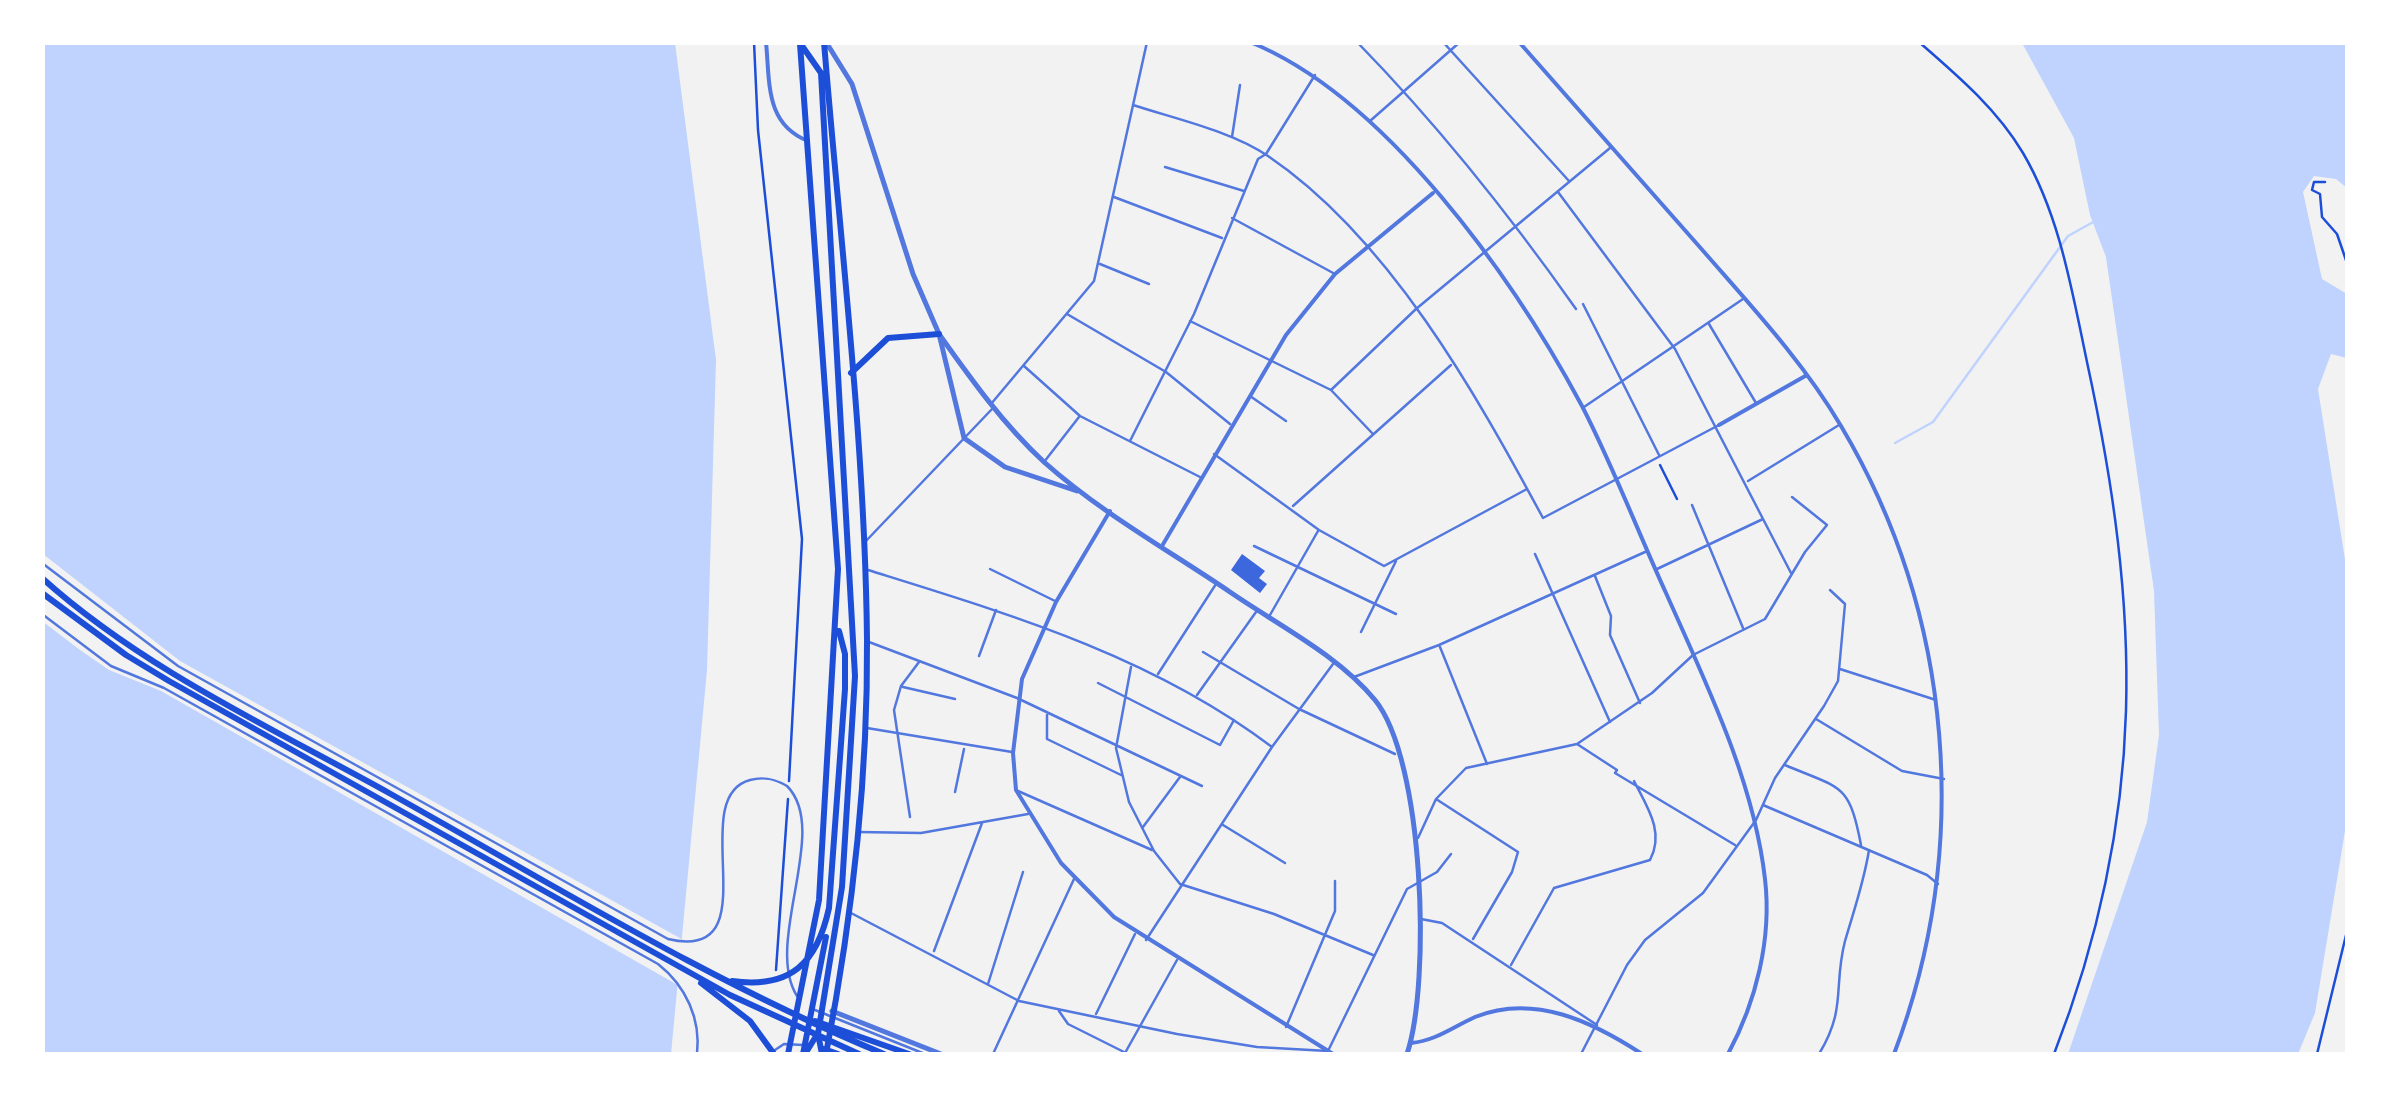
<!DOCTYPE html>
<style>
body{margin:0}
#map{position:relative;width:2390px;height:1097px;overflow:hidden;background:#f2f2f2;font-family:"Source Sans 3",sans-serif}
canvas{display:block}
.frame{position:absolute;inset:0;border:45px solid #fff;pointer-events:none}
</style>
<div id="map">
<canvas width="2390" height="1097"></canvas>
<div class="frame"></div>
</div>
<script>
const ctx = document.querySelector('canvas').getContext('2d');
ctx.lineJoin = 'round';
function paint(path, color) { ctx.fillStyle = color; ctx.fill(path, 'evenodd'); }
function stroke(path, color, width, dash) { ctx.strokeStyle = color; ctx.lineWidth = width; ctx.lineCap = dash ? 'butt' : 'round'; ctx.setLineDash(dash || []); ctx.stroke(path); }
paint(new Path2D(`
 M42,43H675L716,360L707,670L671,1054H43Z
 M2022,43H2347V188L2336,179L2314,176L2303,192L2322,279L2347,294V358L2331,354L2318,389L2347,572V819L2315,1013L2298,1054H2068L2147,822L2159,735L2154,591L2106,257L2090,215L2074,138Z`), '#bfd3fe');
paint(new Path2D(`
 M43,554L180,661L687,942L683,988L161,691L109,670L80,650L42,621Z`), '#f2f2f2');
stroke(new Path2D(`
 M1895,443L1933,422L2068,236L2095,221`), '#bfd3fe', 2.5);
paint(new Path2D(`
 M1242,554L1265,571L1259,578L1267,584L1260,593L1231,570Z`), '#3d67dc');
stroke(new Path2D(`
 M754,42L758,130L802,539L789,781
 M1919,42C1957,75 1997,109 2023,153C2060,216 2072,291 2087,362C2141,611 2148,813 2054,1054
 M2325,182H2314L2312,190L2320,194L2322,217L2337,234L2348,266
 M2348,453V475
 M1660,465L1677,499
 M776,970L788,799
 M2317,1054L2348,927`), '#1d4ed8', 2.5);
stroke(new Path2D(`
 M1357,42C1438,125 1509,214 1576,309
 M1443,42L1569,181
 M1133,105C1176,119 1231,131 1268,156C1389,238 1475,392 1543,518L1719,425
 M1370,121L1460,42
 M1232,137L1240,85
 M1165,167L1244,191
 M1558,192L1675,349L1791,573
 M1114,197L1222,238
 M1232,218L1335,274
 M1100,264L1149,284
 M1583,304L1659,455
 M1067,314L1166,372L1230,424
 M1190,321L1331,390L1373,434
 M1709,324L1756,403
 M1024,366L1080,416L1202,478
 M1331,390L1416,309L1610,148
 M1250,396L1286,421
 M991,404L1094,281L1147,42
 M1584,407L1743,299
 M1130,441L1194,314L1258,159L1266,154L1315,75
 M1214,454L1319,530L1384,566L1527,489
 M1044,462L1079,417
 M1748,481L1839,425
 M1692,505L1743,628
 M1293,506L1451,365
 M865,542L993,408
 M1254,546L1396,614
 M1535,554L1610,722
 M42,563L178,666L668,939C773,964 683,798 750,780C764,776 775,779 787,786C831,830 763,942 797,996
 M990,569L1055,601
 M1657,569L1763,519
 M868,570C1009,614 1152,656 1272,747
 M1595,576L1611,616L1610,635L1640,703
 M42,614L111,666L164,688L658,964C686,986 701,1019 697,1054
 M1270,615L1318,531
 M1361,632L1396,561
 M869,642L1017,698L1202,786
 M1440,647L1487,764
 M1203,652L1299,709L1395,754
 M979,656L996,610
 M1131,667L1116,748L1129,802L1154,851L1180,884L1274,914L1373,955
 M1840,669L1936,700
 M1158,674L1216,584
 M1354,677L1439,645L1645,552
 M1098,683L1220,745L1234,720
 M903,687L955,699
 M1197,695L1256,612
 M1047,715V739L1121,775
 M1816,719L1902,771L1944,779
 M867,728L1012,752
 M1577,744L1617,770L1615,773L1735,845
 M1785,765C1841,789 1849,782 1861,845
 M1018,791L1152,850
 M955,792L964,749
 M1436,799L1518,852L1512,872L1473,939
 M1763,805L1927,875L1938,884
 M910,817L894,710L901,686L919,662
 M1223,825L1285,863
 M1143,827L1180,777
 M858,832L921,833L1028,814
 M1418,838L1436,799L1466,768L1577,744L1652,693L1693,655L1765,619L1805,552L1827,525L1792,497
 M851,913L1019,1001L1177,1034L1257,1047L1328,1051L1407,889L1437,872L1451,854
 M1421,919L1442,923L1597,1025
 M1146,940L1272,747L1333,664
 M934,951L982,823
 M1511,965L1554,888L1650,860C1665,832 1647,807 1634,781
 M988,984L1023,872
 M815,1010L925,1054
 M1059,1011L1068,1024L1128,1054
 M1096,1014L1135,934
 M1286,1027L1335,911V881
 M1125,1053L1177,960
 M769,1054L784,1044L803,1045
 M993,1054L1074,879
 M1581,1054L1627,965L1645,940L1703,893L1756,820L1775,778L1824,706L1838,681L1845,604L1830,590
 M1819,1054C1847,1008 1833,987 1845,941C1854,910 1864,882 1869,850`), '#5277de', 2.5);
stroke(new Path2D(`
 M766,42C770,83 765,124 808,141
 M1250,42C1386,97 1514,279 1582,406C1613,466 1638,532 1666,593C1706,683 1754,781 1765,879C1772,939 1756,1002 1728,1054
 M1519,42C1581,113 1643,183 1705,253C1753,308 1804,363 1841,426C1954,616 1972,848 1894,1054
 M1719,425L1807,375
 M1110,511L1056,602L1022,679L1013,753L1016,790L1061,863L1114,917L1333,1054
 M1162,546L1286,335L1335,274L1433,193
 M1411,1043C1435,1041 1453,1027 1475,1017C1534,993 1593,1022 1642,1054`), '#5277de', 4);
stroke(new Path2D(`
 M826,42L852,84L913,274L939,334L964,438L1005,467L1077,491
 M939,334C971,379 1003,424 1044,462C1100,512 1168,550 1230,592C1278,625 1338,655 1375,700C1424,760 1431,982 1407,1054
 M832,1011L941,1054`), '#5277de', 5);
stroke(new Path2D(`
 M824,42C840,240 865,442 867,640C868,778 852,919 826,1054
 M800,43L821,73L855,676L842,887L818,1034L822,1054
 M851,373L888,338L939,334
 M42,578C143,669 272,728 389,793C552,884 712,983 884,1054
 M42,593L126,655L169,681L730,995L859,1054
 M732,981C791,989 817,963 829,908L845,689V654L839,631
 M701,983L750,1021L774,1054
 M815,1021L909,1054
 M824,1049L838,1054
 M788,1054L819,900L838,569L800,44
 M803,1054L826,937
 M805,1054L818,1033`), '#1d4ed8', 6);
</script>
